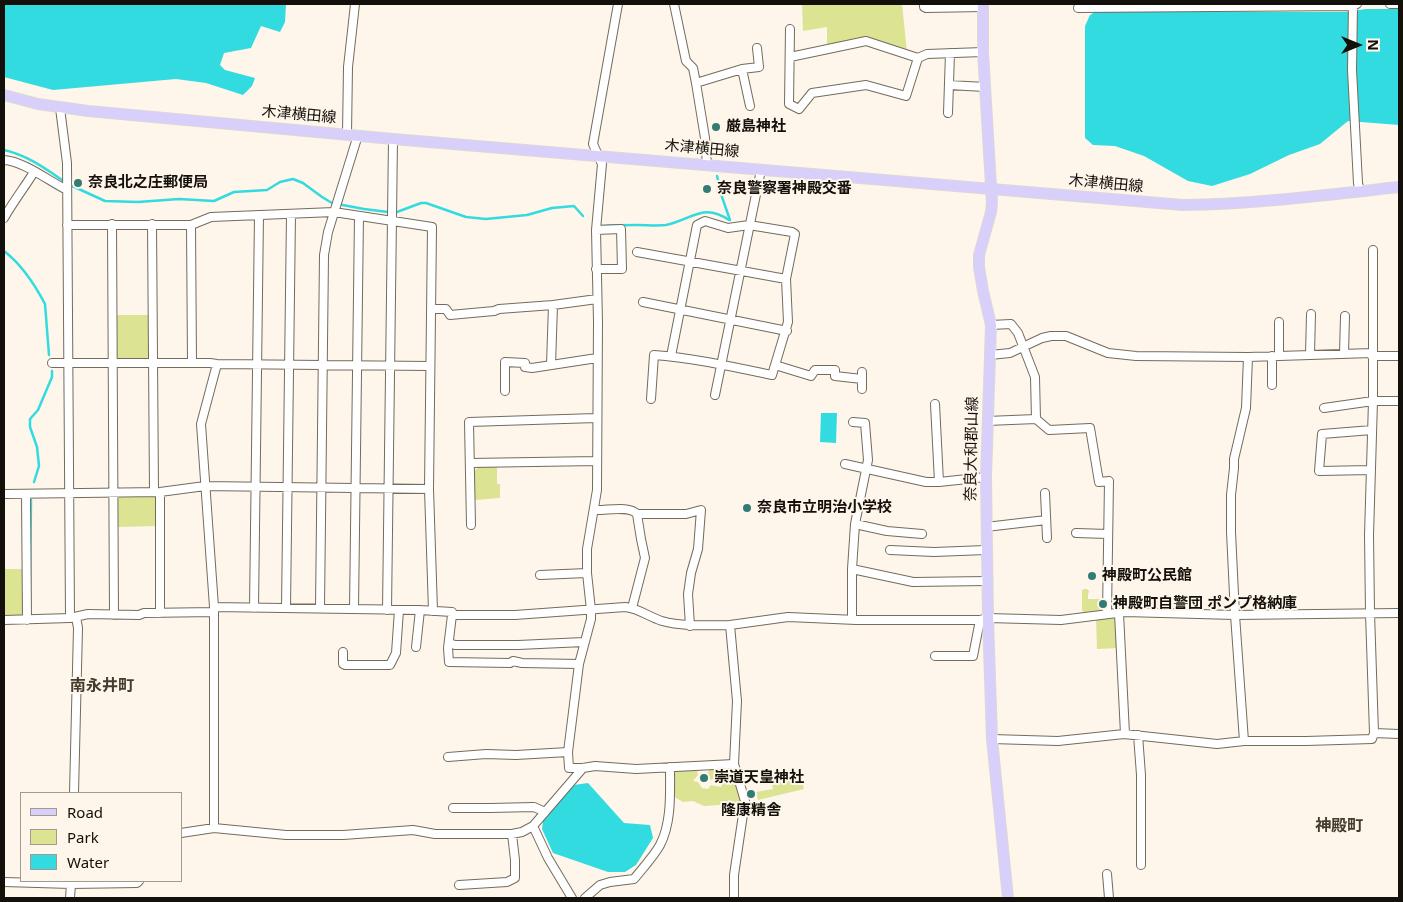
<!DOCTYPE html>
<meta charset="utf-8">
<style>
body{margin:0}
#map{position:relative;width:1403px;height:902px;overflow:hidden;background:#fef6ea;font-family:"Noto Sans",sans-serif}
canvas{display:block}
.frame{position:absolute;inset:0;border:5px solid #130f0a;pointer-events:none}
.legend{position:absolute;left:20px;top:792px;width:162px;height:90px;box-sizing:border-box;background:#fef6ea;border:1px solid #a09a90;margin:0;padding:6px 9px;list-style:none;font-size:15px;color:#130f0a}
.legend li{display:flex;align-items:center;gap:10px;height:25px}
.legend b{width:25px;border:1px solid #a09a90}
.north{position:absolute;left:1333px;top:20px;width:50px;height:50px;-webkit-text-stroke:4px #fef6ea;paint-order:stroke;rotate:90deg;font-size:14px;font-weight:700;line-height:20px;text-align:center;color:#130f0a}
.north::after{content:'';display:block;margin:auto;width:18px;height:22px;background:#130f0a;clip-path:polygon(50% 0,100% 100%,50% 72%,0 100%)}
</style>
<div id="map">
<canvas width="1403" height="902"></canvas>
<div class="frame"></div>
<ul class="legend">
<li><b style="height:6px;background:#d9cffb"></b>Road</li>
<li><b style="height:14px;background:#dce392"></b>Park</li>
<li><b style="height:14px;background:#32dbe0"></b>Water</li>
</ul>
<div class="north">N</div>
</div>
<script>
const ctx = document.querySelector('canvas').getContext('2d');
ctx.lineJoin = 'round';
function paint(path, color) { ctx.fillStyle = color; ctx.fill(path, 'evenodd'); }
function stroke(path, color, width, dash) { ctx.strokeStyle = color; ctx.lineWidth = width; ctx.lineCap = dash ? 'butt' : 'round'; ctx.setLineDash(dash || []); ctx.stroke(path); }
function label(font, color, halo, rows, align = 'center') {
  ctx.font = font + ' "Noto Sans","Noto Sans JP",sans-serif'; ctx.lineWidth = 4; ctx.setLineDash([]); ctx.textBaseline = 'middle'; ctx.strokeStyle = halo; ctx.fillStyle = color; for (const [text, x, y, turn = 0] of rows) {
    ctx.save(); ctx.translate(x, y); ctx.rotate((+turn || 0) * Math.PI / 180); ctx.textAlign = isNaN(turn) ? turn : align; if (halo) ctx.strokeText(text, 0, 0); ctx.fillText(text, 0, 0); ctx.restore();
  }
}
paint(new Path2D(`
 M802,4H902L907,52L867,39L827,47V27L803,31Z
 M116,315H149L150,356L146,359L120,360L116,356Z
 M478,467H497V484H500V498L475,500L474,472Z
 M121,495H152L157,500V526L117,527V500Z
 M4,569H23V613L20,616H4Z
 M1083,589H1087L1089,591L1088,595V599H1102L1104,601L1103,610L1102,612H1095L1092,611L1087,613L1082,611V591Z
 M1096,617H1113L1117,622L1118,648L1097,649Z
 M673,766L697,769L698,775L693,781L698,782L702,788L708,789L711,785L721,787L723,781L721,777L716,778L711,780L709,778L708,772L710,769C715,768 722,766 727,768C737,770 739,789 742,799L738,806H722L720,805L704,806L693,801L683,802L673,796Z
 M785,771H800L804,789L758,800L756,792L773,789L771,778L786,775Z`), '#dce392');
paint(new Path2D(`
 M4,4H286L285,22L280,32L261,26L251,48L224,53L220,65L225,70L255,78L252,86L243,95L206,83L176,79L53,90L4,77Z
 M1366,9H1399V125L1348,121L1320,144L1289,155L1250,174L1212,186L1188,181L1144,156L1115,146L1093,145L1085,138V26L1090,15L1095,12H1346Z
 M821,413H837L836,443L820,442Z
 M588,783L624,823L650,825L653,838L636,865L625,872H608L553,853L542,829L543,821L574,785Z`), '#32dbe0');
stroke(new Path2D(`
 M4,150C27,155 46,169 65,182
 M70,185L105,201L138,202L179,199L214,201L234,192L267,190L280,182L293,179L303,183L322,197L332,203L364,209L388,212H397L421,203H426L466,217L486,219L527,215L552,208L574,206L583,216
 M603,226C614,225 626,225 638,225C647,225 657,226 666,225C691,220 703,202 729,220H730L722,197L717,176
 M4,251C21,264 35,285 45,304L49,355
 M34,482L39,466L37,447L30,427V419L38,410L52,377V371
 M30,586L31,500`), '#32dbe0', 2.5);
const minor = new Path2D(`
 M618,4L593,144L602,164L596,230L598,322L597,490L587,549V573L591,610V619L579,664L568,752L569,768H583L595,766L636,769L734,764
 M674,4L686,61L693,68L696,83L705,138L707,165
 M924,4V7L926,8L983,7
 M1353,4L1352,70L1358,183L1360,191
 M1390,4H1399
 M1078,8L1353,6L1357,4
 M790,29L789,104L799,109L812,93L866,85L906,96L918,58
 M790,57L866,41L918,58L927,54L983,52
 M742,69L750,106
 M696,83L742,69L759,67L757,48
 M949,85L985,87
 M60,108L67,163L70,618
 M948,113L950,53
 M347,134L348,67L355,4
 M4,160C23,161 49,181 67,190
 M4,218C13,202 24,188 34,172
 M112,224L114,615
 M152,224L154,491
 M67,225H191L211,217L334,212L432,227L429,489L433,611
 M191,225L192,363
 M637,252L786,279
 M596,269H622L621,229L596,230
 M643,302L787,331
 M431,309H446L450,315L494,311L499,309L553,305L597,299
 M991,325L1011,324L1018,333L1035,377L1036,419
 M1344,354L1345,316
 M990,355L1010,353L1042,338L1051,336H1066L1108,353L1136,356L1248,357L1372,353
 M1310,355L1311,314
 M1272,356V385
 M1279,356V322
 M1372,356H1399
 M52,363H210L217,364L430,366
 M551,365L553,305
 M775,365L811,376L815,370H835V376L862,379
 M862,372V389
 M505,391V362L525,363V367L532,368L597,358
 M715,395L761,170
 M651,399L654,355C694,358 733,367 772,375L788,322L786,279L795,234L792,232L749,225L728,228L705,221L697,225L671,356
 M935,404L939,482
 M1324,408L1373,401H1399
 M987,421L1036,419L1049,430L1090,428L1099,482L1109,481L1107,614
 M470,463L597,461
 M845,464L926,482H939L986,477
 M1371,470L1319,471L1322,434L1372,430
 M160,492V613
 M1045,493L1047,538
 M4,494L160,492L205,486L429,489
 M26,494L27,620
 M594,510C606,511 629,505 637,514H686L701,510L698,549L691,573L688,594L690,626
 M855,524L887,531L922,534
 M471,525L469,422L596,418
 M986,527L1046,520
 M1076,533L1108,534
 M890,550L934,552L986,550
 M852,569L913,582L987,581
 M540,575L587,573
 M214,607L420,610L452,612V615H515L625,607C638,608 649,617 662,621C684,627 707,625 730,625
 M254,608L259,215
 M286,608L291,214
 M320,608L324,255L328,232L358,135
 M632,608L645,558L641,539L637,514
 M354,609L359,216
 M387,610L393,139
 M1119,613L1125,734
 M452,615L448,648L449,662L510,663L513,661L522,663L579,664
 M4,620L70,618L88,614L139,615L144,613L214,612
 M852,620V569L855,524L868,460L865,423L853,422
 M449,643L455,645H518L584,642
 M416,647L420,610
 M343,652V664L345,665H390L396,653L399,610
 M935,656H973L980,620
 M1374,733L1399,734
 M1138,735L1141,775V865
 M992,739L1058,741L1124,734L1217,744L1244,741H1306L1372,739L1374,733L1370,613L1369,535L1373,401V250
 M1244,741L1235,615L1231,532V495L1234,468V459L1246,408L1248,357
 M448,757L486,754L516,755L568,752
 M74,793L78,628L76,617
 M453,808H490L534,807L545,812
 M533,826L548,858L572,898
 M214,828V607L201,424L217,364
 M181,833L214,828L286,835H343L413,830L435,834H512L522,832L533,826L583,768
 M1107,874L1109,898
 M71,881V884L137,883L139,881
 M4,882L71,884L70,898
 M459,885L507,882L515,878V860L512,834
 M585,898L600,885L610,882L634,879C642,869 654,856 660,845C672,822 670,792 670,767
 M734,898V875L745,801L734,764L737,701L730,625L788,617L856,620H980L988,618L1061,620L1125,612L1235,615L1399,613`);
const major = new Path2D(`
 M983,4V52L992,203L991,212L979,255V267L983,291L991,325L986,477L988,618L992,739L1008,898
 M4,95L38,104L88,111L393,139L1183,205C1255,204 1327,195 1399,187`);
stroke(minor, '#746b5d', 10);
stroke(major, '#d9d9d8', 12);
stroke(minor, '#fff', 8);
stroke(major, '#d9cffb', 10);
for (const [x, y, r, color] of [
 [716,127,5,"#347b74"],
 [78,183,5,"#347b74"],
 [707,189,5,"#347b74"],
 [747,508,5,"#347b74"],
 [1092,576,5,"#347b74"],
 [1103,604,5,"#347b74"],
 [704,778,5,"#347b74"],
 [751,794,5,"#347b74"]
]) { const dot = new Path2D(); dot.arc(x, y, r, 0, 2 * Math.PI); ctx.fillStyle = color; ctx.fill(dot); stroke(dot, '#fef6ea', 2); }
label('15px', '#130f0a', '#fef6ea', [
 ["木津横田線",299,115,5],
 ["木津横田線",702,149,5],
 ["木津横田線",1106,184,5],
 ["奈良大和郡山線",972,449,-89]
]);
label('bold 15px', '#130f0a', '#fef6ea', [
 ["厳島神社",726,127],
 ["奈良北之庄郵便局",88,183],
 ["奈良警察署神殿交番",717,189],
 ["奈良市立明治小学校",757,508],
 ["神殿町公民館",1102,576],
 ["神殿町自警団 ポンプ格納庫",1113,604],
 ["崇道天皇神社",714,778],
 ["隆康精舎",751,811,"center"]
], 'left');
label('bold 16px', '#433c2f', '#fef6ea', [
 ["南永井町",102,686],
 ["神殿町",1339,826]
]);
</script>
